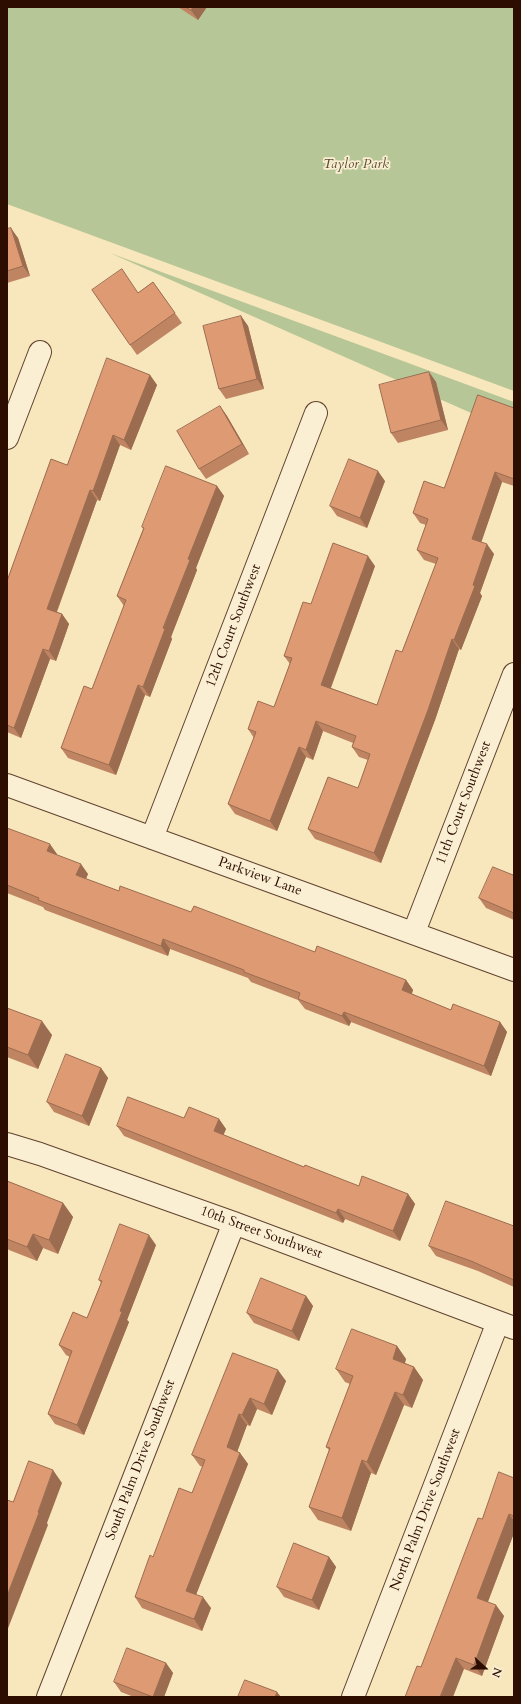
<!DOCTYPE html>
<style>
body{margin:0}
#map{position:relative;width:521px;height:1704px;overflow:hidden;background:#f8e6bc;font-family:Cardo,serif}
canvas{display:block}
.frame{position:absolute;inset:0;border:8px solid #2d0d00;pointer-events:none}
.north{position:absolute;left:465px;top:1648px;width:40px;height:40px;-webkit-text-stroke:3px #faefd3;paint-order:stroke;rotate:111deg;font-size:11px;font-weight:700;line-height:16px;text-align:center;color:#2d0d00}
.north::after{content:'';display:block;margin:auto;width:14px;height:18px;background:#2d0d00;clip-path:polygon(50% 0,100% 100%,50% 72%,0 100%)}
</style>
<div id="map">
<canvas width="521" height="1704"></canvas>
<div class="frame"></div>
<div class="north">N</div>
</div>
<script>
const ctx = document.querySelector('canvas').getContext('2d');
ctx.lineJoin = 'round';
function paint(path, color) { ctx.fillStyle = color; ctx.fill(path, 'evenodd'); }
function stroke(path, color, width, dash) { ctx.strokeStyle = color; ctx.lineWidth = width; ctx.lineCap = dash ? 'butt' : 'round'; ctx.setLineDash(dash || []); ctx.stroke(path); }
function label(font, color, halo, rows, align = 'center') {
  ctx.font = font + ' Cardo,serif'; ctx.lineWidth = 3.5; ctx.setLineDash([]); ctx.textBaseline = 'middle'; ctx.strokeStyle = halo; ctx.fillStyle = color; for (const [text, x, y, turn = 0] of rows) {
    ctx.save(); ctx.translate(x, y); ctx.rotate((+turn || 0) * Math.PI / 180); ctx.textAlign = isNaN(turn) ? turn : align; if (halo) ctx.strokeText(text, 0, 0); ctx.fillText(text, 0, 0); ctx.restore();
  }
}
paint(new Path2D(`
 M7,7H514V391L7,204Z
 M110,253L514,402V432Z`), '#b7c696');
const minor = new Path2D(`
 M7,438L40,352
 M7,785L514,970
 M152,838L316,413
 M414,932L514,674
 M7,1144L40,1154L234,1223L514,1328
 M48,1697L234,1223
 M353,1697L498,1322`);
stroke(minor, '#60432f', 24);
stroke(minor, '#faefd3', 22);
paint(new Path2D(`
 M178,7H207L198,20Z
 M7,229L18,238L30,276L7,283Z
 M153,282L182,323L137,355L130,345L138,293Z
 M241,316L248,326L264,389L226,399L219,389Z
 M429,372L436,382L448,430L398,443L391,433Z
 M150,375L157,385L131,450L120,445L100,501L97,500L57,612L62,614L69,624L56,661L50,659L21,738L7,732V581Z
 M220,406L227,416L249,454L206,479L199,469Z
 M514,408V486L502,482L481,542L494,554L480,593L482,596L461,650L459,649L435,720L381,863L315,839L308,829L358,788L368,760L359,757L352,747L353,743L323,731L313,760L306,757L277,831L235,814L228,804L254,738L248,729L274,707L290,664L284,656L311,604L375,566L331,688L377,705L402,652L436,564L424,560L417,550L426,525L420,523L413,513L444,488Z
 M385,481L367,528L337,516L330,506Z
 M217,486L224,496L196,568L197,570L171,637L172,639L150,697L145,695L116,775L68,758L61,748L92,689L124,606L117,596L143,529L142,527Z
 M7,828L57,854V855L88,874L86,879L119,891L191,912L315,952L406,980L413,990L412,994L451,1010L500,1022L507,1032L491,1076L351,1022L349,1026L305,1009L298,1000L251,982L248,978L170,949L168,956L45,910L43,907L7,893Z
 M514,872V920L486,908L479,898L513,875Z
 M7,1008L52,1035L38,1069L7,1057Z
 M101,1068L108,1078L89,1126L54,1112L47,1102Z
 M184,1118L219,1119L226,1129L223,1135L304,1167L359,1186L408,1194L415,1204L400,1241L345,1219L343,1223L124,1136L117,1126Z
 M7,1181L63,1203L73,1217L58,1254L43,1248L37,1261L9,1250L7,1248Z
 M514,1226V1287L478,1271L436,1256L429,1246Z
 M156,1245L127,1320L129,1322L84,1435L55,1424L48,1414L70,1357L66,1355L59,1345L87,1318L101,1283L99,1280Z
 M306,1296L313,1306L299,1341L254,1323L247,1313Z
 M397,1346L406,1359L405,1363L414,1367L423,1380L412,1408L404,1405L376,1475L371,1473L351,1531L318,1520L309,1507L329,1450L326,1447L350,1384L345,1382L336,1369Z
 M233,1353L286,1381L272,1415L257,1409L250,1426L247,1425L237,1451L240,1453L248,1464L196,1595L211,1608L202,1631L142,1608L135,1597L153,1557L192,1493L203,1467L200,1466L192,1455Z
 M514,1478V1533L488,1602L504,1616L482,1676L464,1669L421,1667Z
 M329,1557L336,1567L319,1610L284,1597L277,1587Z
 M166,1663L173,1673L164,1697H134L121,1692L114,1682Z`), '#bf8563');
paint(new Path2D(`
 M193,7H207L198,20L191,10Z
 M11,228L18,238L30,276L23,266Z
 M241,316L248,326L264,389L257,379Z
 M429,372L436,382L448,430L441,420Z
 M150,375L157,385L131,450L124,440Z
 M220,406L227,416L249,454L242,444Z
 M113,435L120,445L100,501L93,491Z
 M378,471L385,481L367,528L360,518Z
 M495,472L502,482L479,549L472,539Z
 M217,486L224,496L196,568L197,570L171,637L172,639L150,697L143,687L188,559Z
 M90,490L97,500L54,619L47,609Z
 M487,544L494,554L480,593L482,596L461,650L454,640Z
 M368,556L375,566L328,695L321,685Z
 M62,614L69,624L56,661L49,651Z
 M452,639L459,649L435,720L381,863L374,853Z
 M43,649L50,659L21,738L14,728Z
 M138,685L145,695L116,775L109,765Z
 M316,721L323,731L313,760L306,750Z
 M299,747L306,757L277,831L270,821Z
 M50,844L57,854L54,861L47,851Z
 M81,864L88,874L83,885L76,875Z
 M163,939L170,949L168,956L161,946Z
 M406,980L413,990L409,1000L402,990Z
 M344,1012L351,1022L349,1026L342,1016Z
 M42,1021L52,1035L38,1069L28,1055Z
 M500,1022L507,1032L491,1076L484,1066Z
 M101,1068L108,1078L89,1126L82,1116Z
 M219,1119L226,1129L221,1141L214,1131Z
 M408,1194L415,1204L400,1241L393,1231Z
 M63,1203L73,1217L58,1254L49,1240Z
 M338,1209L345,1219L343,1223L336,1213Z
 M33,1234L43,1248L37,1261L27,1247Z
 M149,1235L156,1245L127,1320L129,1322L84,1435L77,1425L120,1311Z
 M306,1296L313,1306L299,1341L292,1331Z
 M397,1346L406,1359L402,1372L393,1359Z
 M414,1367L423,1380L412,1408L403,1395Z
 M278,1370L286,1381L272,1415L264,1404Z
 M395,1392L404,1405L376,1475L367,1462Z
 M250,1398L257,1409L250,1426L242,1415Z
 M239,1414L247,1425L235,1458L227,1447Z
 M240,1453L248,1464L193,1602L186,1591Z
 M362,1460L371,1473L351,1531L342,1518Z
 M53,1470L62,1483L47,1523L48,1525L7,1631V1596L38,1512Z
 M509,1514L514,1521V1533L485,1609L477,1598Z
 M329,1557L336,1567L319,1610L312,1600Z
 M203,1597L211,1608L202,1631L194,1619Z
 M496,1605L504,1616L482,1676L474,1665Z
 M456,1658L464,1669L453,1697H440Z
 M166,1663L173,1673L164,1697H153Z
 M277,1692L281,1697H275Z`), '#9b6c50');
const building = new Path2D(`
 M186,7H193L191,10Z
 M11,228L23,266L7,271V229Z
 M122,269L138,293L153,282L175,313L130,345L92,290Z
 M241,316L257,379L219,389L203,326Z
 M107,358L150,375L124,440L113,435L93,491L90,490L47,609L62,614L49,651L43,649L14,728L7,725V581L51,459L67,465Z
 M429,372L441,420L391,433L379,385Z
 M478,395L514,408V479L495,472L472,539L487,544L473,585L475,586L454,640L452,639L428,710L374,853L308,829L328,777L358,788L370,754L352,747L356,736L316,721L306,750L299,747L270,821L228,804L256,732L248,729L258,701L274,707L292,658L284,656L303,602L311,604L333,543L368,556L321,685L377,705L396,650L402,652L438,558L417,550L428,519L413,513L424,481L444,488Z
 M220,406L242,444L199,469L177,431Z
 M349,459L378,471L360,518L330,506Z
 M166,466L217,486L188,559L190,560L163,628L165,629L143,687L138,685L109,765L61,748L84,686L92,689L126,600L117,596L144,528L142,527Z
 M7,828L50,844L47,851L81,864L76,875L119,891L120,886L191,912L194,906L315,952L317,946L406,980L402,990L451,1010L453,1004L500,1022L484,1066L344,1012L342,1016L298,999L300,993L244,972V970L163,939L161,946L38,900L39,898L7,885Z
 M493,867L513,875L514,872V913L479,898Z
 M7,1008L42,1021L28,1055L7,1047Z
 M66,1054L101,1068L82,1116L47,1102Z
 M128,1097L184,1118L189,1107L219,1119L214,1131L304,1167L305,1165L359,1186L362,1176L408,1194L393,1231L338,1209L336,1213L117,1126Z
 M7,1181L63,1203L49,1240L33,1234L27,1247L7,1239Z
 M446,1201L514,1226V1280L471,1261L429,1246Z
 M120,1224L149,1235L120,1311L122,1312L77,1425L48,1414L72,1351L59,1345L73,1312L87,1318L102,1281L99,1280Z
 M261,1278L306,1296L292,1331L247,1313Z
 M352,1329L397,1346L393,1359L414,1367L403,1395L395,1392L367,1462L362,1460L342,1518L309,1507L330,1448L326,1447L353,1376L336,1369Z
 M233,1353L278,1370L264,1404L250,1398L242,1415L239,1414L227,1447L240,1453L186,1591L203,1597L194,1619L135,1597L150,1555L153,1557L179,1488L192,1493L205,1460L192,1455Z
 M29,1461L53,1470L38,1512L39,1513L7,1596V1500L13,1502Z
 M499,1472L514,1478V1516L509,1514L477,1598L496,1605L474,1665L456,1658L440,1697H405L417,1666L421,1667L478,1518L482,1519Z
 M294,1543L329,1557L312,1600L277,1587Z
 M127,1648L166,1663L153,1697L114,1682Z
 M245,1680L277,1692L275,1697H238Z`);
paint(building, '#de9b73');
stroke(building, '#9b6c50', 1);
label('italic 14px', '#5d4e34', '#faefd3', [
 ["Taylor Park",356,165]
]);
label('14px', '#2d0d00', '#faefd3', [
 ["12th Court Southwest",234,626,-69],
 ["11th Court Southwest",464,803,-69],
 ["Parkview Lane",260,877,20],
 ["10th Street Southwest",261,1233,20],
 ["South Palm Drive Southwest",141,1460,-69],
 ["North Palm Drive Southwest",426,1510,-69]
]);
</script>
